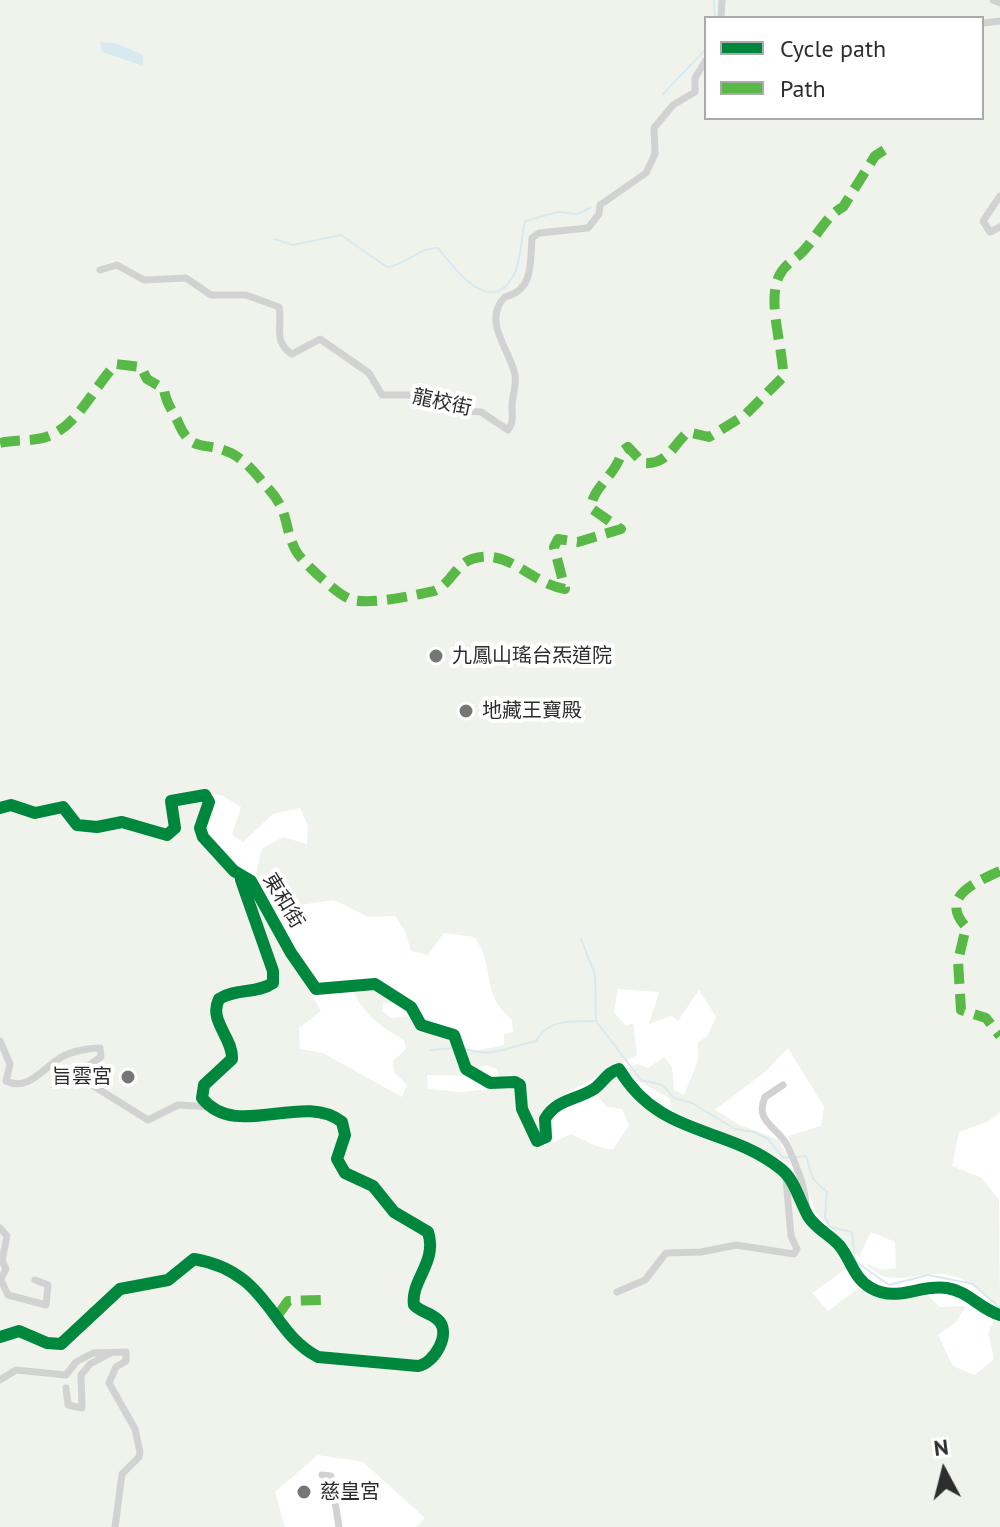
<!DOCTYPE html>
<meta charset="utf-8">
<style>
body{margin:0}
#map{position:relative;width:1000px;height:1527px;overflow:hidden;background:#fff;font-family:"PT Sans",sans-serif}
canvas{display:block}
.legend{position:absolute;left:704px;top:16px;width:280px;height:104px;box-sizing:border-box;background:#fff;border:2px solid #ababab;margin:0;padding:10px 14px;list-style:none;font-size:24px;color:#2d2d2d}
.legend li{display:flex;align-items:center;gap:16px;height:40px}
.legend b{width:40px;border:2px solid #ababab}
.north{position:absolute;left:904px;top:1431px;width:80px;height:80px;-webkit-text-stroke:6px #fff;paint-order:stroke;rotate:353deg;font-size:22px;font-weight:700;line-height:32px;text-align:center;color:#2d2d2d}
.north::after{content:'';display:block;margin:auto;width:28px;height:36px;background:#2d2d2d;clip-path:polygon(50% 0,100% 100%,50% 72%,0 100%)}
</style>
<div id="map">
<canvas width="1000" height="1527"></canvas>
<ul class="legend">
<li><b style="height:10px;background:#00873e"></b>Cycle path</li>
<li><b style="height:10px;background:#58b947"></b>Path</li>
</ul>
<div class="north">N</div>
</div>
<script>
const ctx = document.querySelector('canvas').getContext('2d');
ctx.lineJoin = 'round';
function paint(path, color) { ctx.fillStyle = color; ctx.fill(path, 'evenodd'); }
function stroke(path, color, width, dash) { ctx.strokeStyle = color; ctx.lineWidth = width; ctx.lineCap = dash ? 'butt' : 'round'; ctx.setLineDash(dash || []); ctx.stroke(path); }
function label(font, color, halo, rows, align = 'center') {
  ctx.font = font + ' "PT Sans","Noto Sans TC",sans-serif'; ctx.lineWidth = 8; ctx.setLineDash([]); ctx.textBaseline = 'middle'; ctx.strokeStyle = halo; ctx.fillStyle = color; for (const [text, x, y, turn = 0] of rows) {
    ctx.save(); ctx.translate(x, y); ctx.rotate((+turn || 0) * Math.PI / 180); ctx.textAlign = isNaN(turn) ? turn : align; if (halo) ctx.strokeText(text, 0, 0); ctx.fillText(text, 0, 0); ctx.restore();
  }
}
paint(new Path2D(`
 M0,0H1000V1112L989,1121L959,1132L952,1166L982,1178L999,1200L1000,1307C987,1298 973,1284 959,1278C922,1263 895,1296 865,1263L881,1270L896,1268L895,1242L871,1232L859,1257L816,1213L788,1136L821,1126L824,1107L788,1048L766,1071L715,1110L740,1125L779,1140L791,1164L673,1112L669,1098L634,1079L626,1069L637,1064L648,1068L664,1057L672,1067L674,1090L684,1095L698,1061V1042L707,1037L716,1017L699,990L678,1021L672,1016L649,1024L659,992L618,989L614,1012L626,1026L633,1023L637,1055L547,1104L541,1122L543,1132H536L529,1115L523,1082L514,1078L500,1080L497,1069L485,1065L477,1070L478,1074L472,1075L463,1061L465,1053L504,1045V1034L513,1032L512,1020C478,991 497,966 474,937L444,933L428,955L411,951L405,931L395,916L368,917L334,900L274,909L256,874L262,848L283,837L307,844L308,826L300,808L273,814L243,842L232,835L241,807L223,796L206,792L201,842L230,871L237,889L245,879L321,1011L299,1028L300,1049L323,1053L402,1097L407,1085L394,1072L393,1061L406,1049L404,1040C382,1028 361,1012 352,988L372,987L396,998L397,1003H383L382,1011L391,1018L407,1016L417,1029L449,1034L466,1076L427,1075L428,1089L461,1092L516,1086L522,1096L520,1113L535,1144L545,1146L571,1134L596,1146L613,1150L629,1125L622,1109L607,1107L594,1092L613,1075L622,1078L636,1095L681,1130L775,1165L820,1232L852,1265L812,1293L828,1311L868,1281L885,1292L920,1288L940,1307L966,1306L956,1322L938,1335L953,1366L975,1375L994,1359L988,1333L996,1316H1000V1527H416L425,1518L363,1462L318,1455L275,1492L285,1527H0ZM706,18H982V118H706Z`), '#f0f3eb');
paint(new Path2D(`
 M100,42L115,43L143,55V66L102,52Z`), '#d8e9f0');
stroke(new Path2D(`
 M714,0L715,18
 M663,94L706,49
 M274,239L293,245L341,235L387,267C407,265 418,247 438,248C453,266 489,317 512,278C521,264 521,237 525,221L558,212L577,214L590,208
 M581,939L595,975L596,1021L641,1080L662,1085L674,1098L692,1103L735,1129L754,1132L768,1139L783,1158L790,1157
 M462,1048C496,1059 505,1047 536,1041C549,1018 571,1022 595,1021
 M430,1050L454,1048
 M797,1157L806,1156L813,1179L827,1192L825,1217L830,1227L852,1232L855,1261L889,1285L928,1275L973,1284L1000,1308`), '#d8e9f0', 2);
stroke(new Path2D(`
 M993,0L1000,3
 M721,18L722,0
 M983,23L1000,21
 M1000,196L983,221L990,232L1000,227
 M100,270L117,265L144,280L186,278L211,295H246L279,307C283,325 272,341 292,354L320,339L369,373L382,395H422L455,410L481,412L508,430C514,422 512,416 512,406C512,396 517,385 515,375C511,351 481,321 505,297C534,290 530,263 532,238L539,233L588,228L599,214L600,205L646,173L655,154L654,128L673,105L695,92V78L706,60
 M0,808L11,805L35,813L63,807L77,825L97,827L122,822L167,835L175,828L171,801L205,795L209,802L200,828L203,837L234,871L251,881L291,953L316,989L375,984L411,1007L421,1025L454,1035L466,1069L490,1083L515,1082L520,1085L522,1109L537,1141L546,1137L545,1119C556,1099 577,1100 594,1089C604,1082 607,1072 619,1069C660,1138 726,1125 781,1169C795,1180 799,1200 808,1216C816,1229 829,1234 839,1245C851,1259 853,1278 871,1288C897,1303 919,1284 947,1288C968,1291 980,1309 1000,1315
 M0,1041L10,1064L6,1081C27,1091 41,1071 57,1060C67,1052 87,1048 100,1048L101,1057L83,1069L84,1080L148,1120L178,1105L211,1107
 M783,1085L765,1097C754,1122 777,1126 787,1145C795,1162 806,1189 806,1206
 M0,1228L7,1236L2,1261L6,1269L0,1281
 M1,1280L8,1295L46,1305L48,1285L35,1280
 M617,1292L645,1280L666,1253L701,1252L736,1245L794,1254L797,1249L791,1236L786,1179
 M0,1337L19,1331L47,1343L61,1344L120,1289L168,1280L194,1259C270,1272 269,1332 318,1357L418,1366C434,1364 453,1332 437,1319C430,1313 421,1312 414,1305C410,1281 438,1262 428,1232L394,1212L373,1186L345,1173L337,1159L345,1135L342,1122C303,1091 236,1141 202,1098L204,1085L232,1059C233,1037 208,1021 219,999C236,988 257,994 273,983V971L240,876
 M0,1380L16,1370L66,1375L76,1362L93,1353L126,1352V1361L116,1367L109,1383L135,1429L140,1452L139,1457L122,1474L115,1527
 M66,1388L68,1405L82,1408L81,1375L90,1364L111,1353
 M322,1475L331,1476L339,1527`), '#d2d2d2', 7);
stroke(new Path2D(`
 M0,443C17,439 33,442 49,436C78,425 94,387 116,364L141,367L147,379L164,389C166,404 172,409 178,422C192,455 204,440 231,453C245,460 256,474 266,486C291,512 282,524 296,551C302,562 338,595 350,599C367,606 416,595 434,591C450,585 455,565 472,559C508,547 531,584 565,589L554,547L558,539L578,542L621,529L592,509C589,489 616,477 622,451L628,447L643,463C668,465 672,446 688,432L709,437L745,415L783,377C784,348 764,296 782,271C788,262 799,257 805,249C817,236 827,215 843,207L875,156L892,145
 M1000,871C974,883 939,897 966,927L958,961L961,1010L986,1018L1000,1036
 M278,1315L288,1301L321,1300`), '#58b947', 10, [20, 10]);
stroke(new Path2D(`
 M0,808L11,805L35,813L63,807L77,825L97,827L122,822L167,835L175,828L171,801L205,795L209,802L200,828L203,837L234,871L251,881L291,953L316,989L375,984L411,1007L421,1025L454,1035L466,1069L490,1083L515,1082L520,1085L522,1109L537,1141L546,1137L545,1119C556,1099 577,1100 594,1089C604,1082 607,1072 619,1069C660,1138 726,1125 781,1169C795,1180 799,1200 808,1216C816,1229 829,1234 839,1245C851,1259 853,1278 871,1288C897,1303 919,1284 947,1288C968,1291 980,1309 1000,1315
 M0,1337L19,1331L47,1343L61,1344L120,1289L168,1280L194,1259C270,1272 269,1332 318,1357L418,1366C434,1364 453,1332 437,1319C430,1313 421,1312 414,1305C410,1281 438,1262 428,1232L394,1212L373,1186L345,1173L337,1159L345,1135L342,1122C303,1091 236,1141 202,1098L204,1085L232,1059C233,1037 208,1021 219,999C236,988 257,994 273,983V971L241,880`), '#00873e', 12);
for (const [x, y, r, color] of [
 [436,656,8,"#767676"],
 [466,711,8,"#767676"],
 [128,1077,8,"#767676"],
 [304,1492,8,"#767676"]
]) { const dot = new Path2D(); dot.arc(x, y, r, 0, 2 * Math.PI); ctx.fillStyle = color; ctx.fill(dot); stroke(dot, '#fff', 3); }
label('20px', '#2d2d2d', '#fff', [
 ["龍校街",442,403,12],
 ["東和街",283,901,59]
]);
label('20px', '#2d2d2d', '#fff', [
 ["九鳳山瑤台炁道院",452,656],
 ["地藏王寶殿",482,711],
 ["旨雲宮",112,1077,"right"],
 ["慈皇宮",320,1492]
], 'left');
</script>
